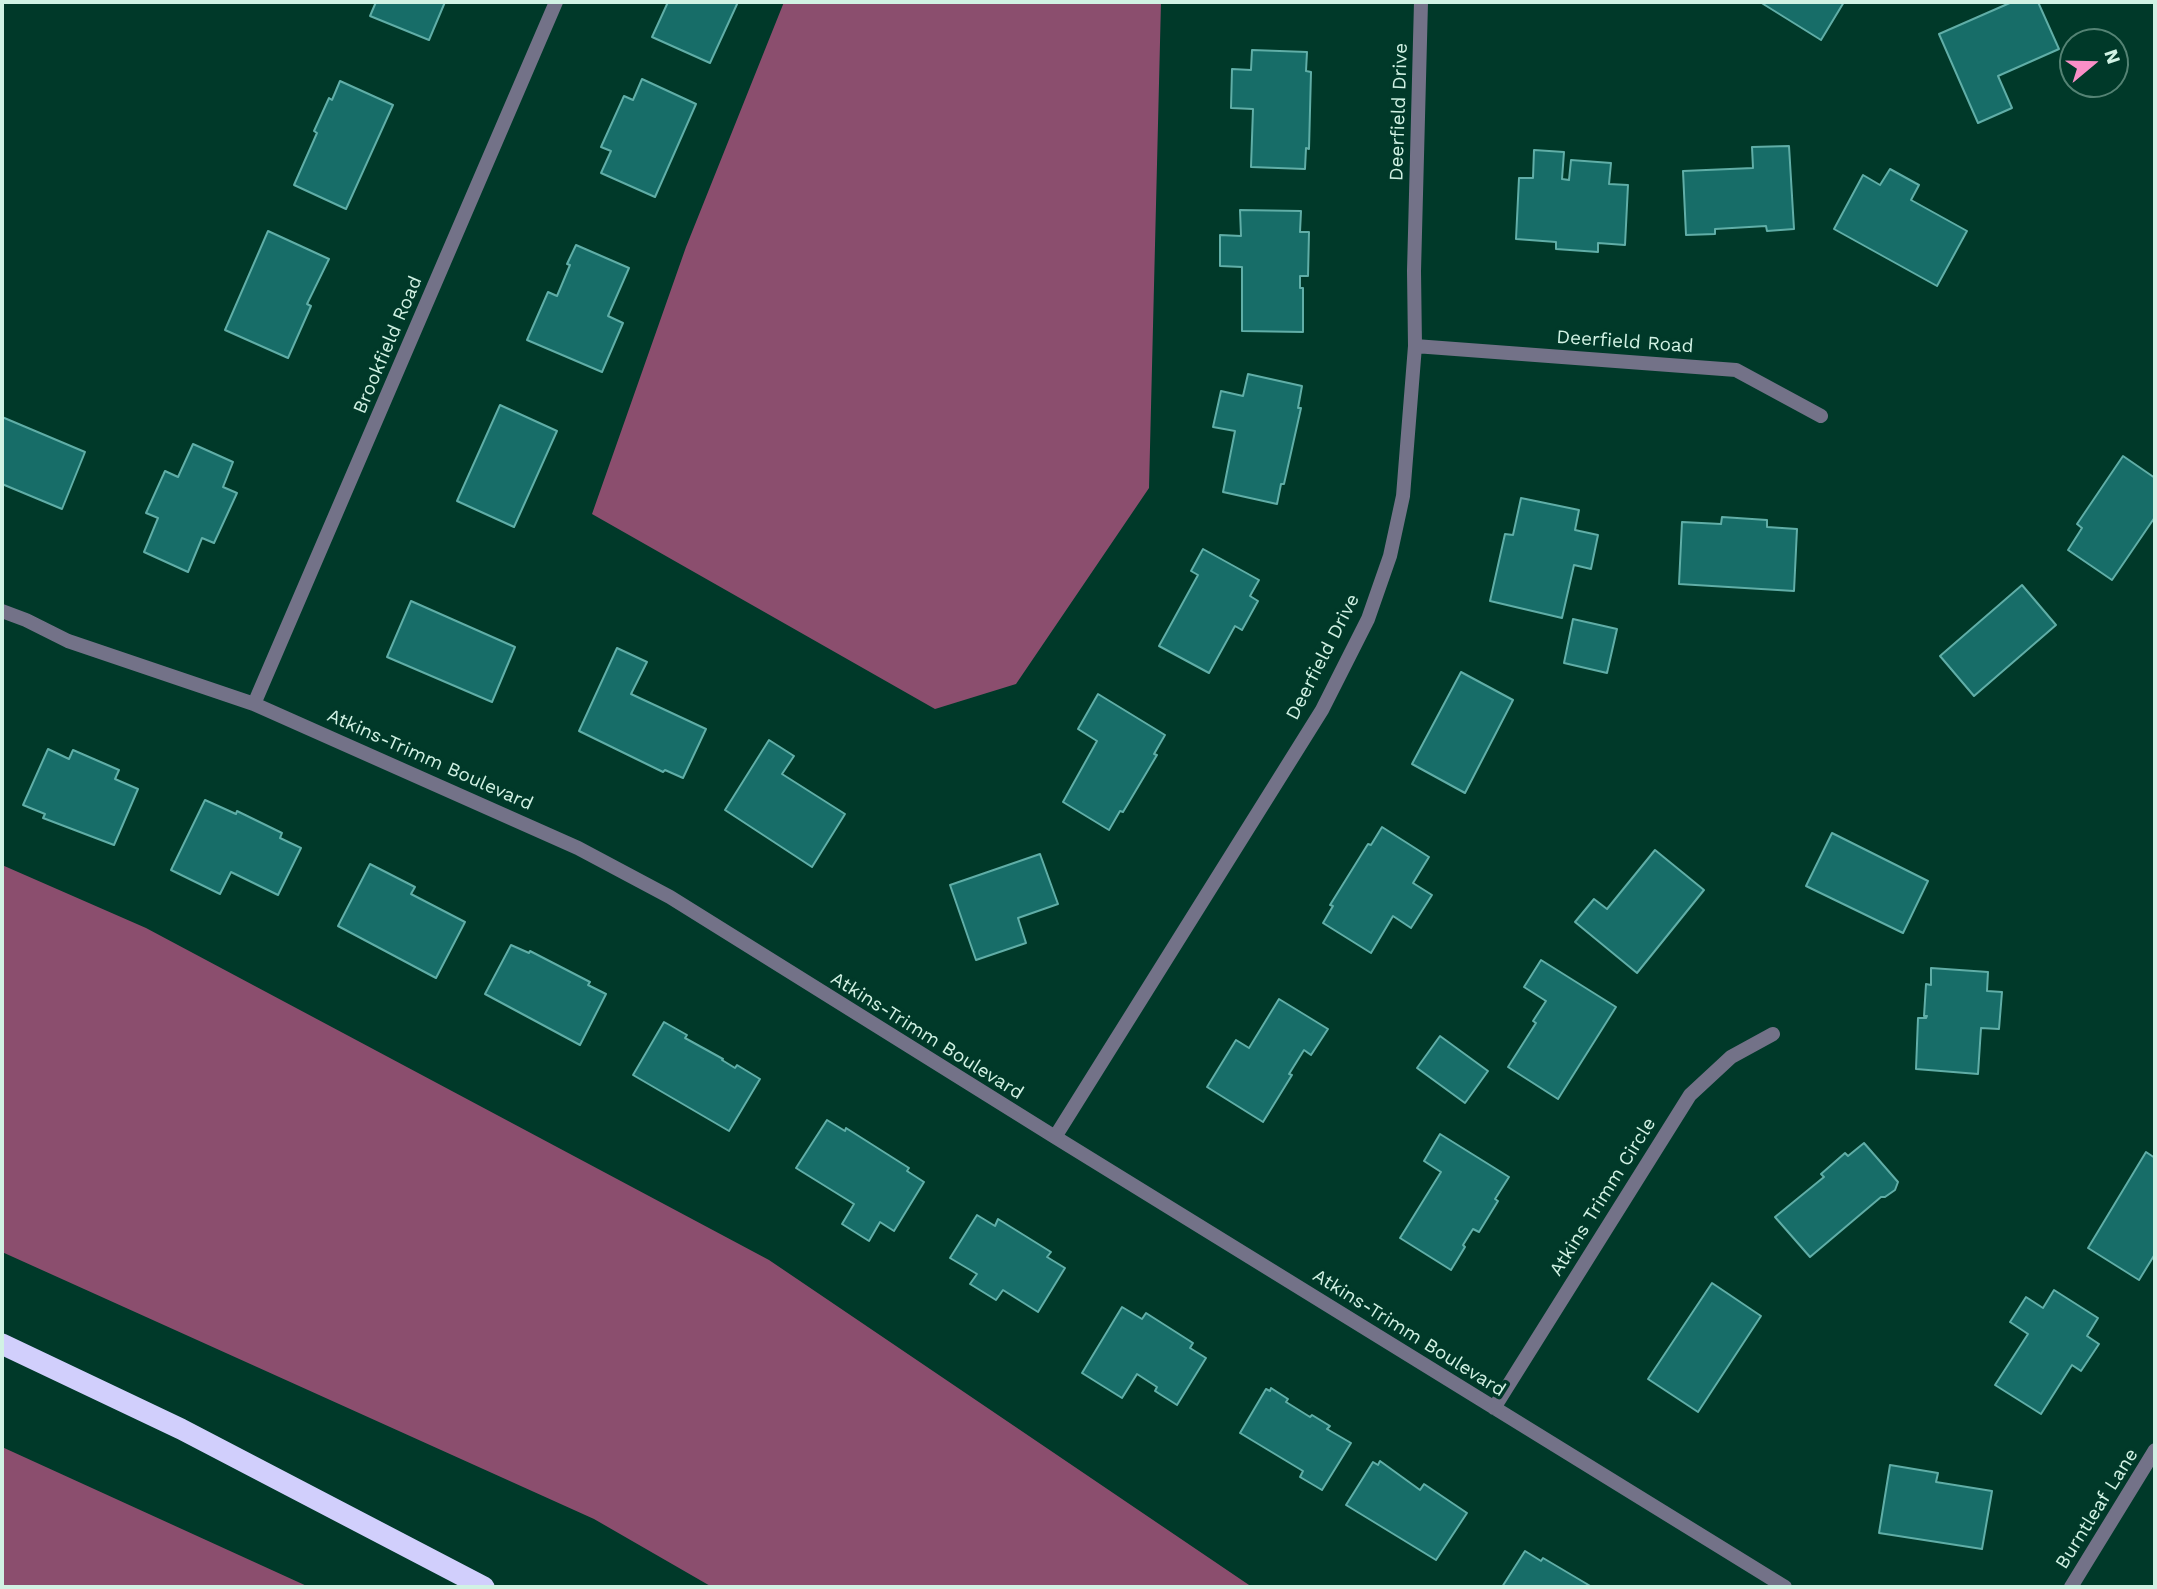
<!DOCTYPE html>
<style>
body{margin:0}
#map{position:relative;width:2157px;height:1589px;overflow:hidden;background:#003929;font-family:"Work Sans",sans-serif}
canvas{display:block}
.frame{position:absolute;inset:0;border:4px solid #d1f2e4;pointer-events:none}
.north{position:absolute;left:2059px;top:28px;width:70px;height:70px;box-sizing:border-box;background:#003929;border:2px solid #548374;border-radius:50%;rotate:71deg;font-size:19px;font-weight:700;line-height:28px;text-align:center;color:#d1f2e4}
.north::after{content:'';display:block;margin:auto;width:24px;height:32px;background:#fa8fc7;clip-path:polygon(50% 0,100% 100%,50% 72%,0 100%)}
</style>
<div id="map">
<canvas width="2157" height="1589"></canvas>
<div class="frame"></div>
<div class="north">N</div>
</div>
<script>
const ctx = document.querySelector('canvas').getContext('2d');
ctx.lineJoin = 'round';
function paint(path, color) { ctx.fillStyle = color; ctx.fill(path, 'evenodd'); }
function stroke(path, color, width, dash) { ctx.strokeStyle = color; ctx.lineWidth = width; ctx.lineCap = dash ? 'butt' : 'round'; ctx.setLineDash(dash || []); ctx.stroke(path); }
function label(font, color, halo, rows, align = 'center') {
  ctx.font = font + ' "Work Sans",sans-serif'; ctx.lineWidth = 7; ctx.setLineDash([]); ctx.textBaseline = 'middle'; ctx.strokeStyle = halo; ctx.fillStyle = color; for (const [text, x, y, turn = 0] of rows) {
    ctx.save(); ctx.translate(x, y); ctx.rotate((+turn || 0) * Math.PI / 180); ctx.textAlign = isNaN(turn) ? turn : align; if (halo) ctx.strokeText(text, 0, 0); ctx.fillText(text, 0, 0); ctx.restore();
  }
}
paint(new Path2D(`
 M784,2H1161L1149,488L1016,684L935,709L592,514L686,247Z
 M2,865L146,928L769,1260L1252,1587H712L594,1519L2,1252Z
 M2,1447L309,1587H2Z`), '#8b4e6e');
const building = new Path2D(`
 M376,2H445L429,40L370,16Z
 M668,2H738L710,63L652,37Z
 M1760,2H1844L1821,40Z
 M2012,2H2038L2059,49L1998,76L2012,108L1978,123L1939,34Z
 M1252,50L1307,52L1306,71L1311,72L1309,149L1306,148L1305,169L1251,167L1253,109L1231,108L1232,69L1251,70Z
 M642,79L696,104L655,197L601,173L611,151L601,147L624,96L633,100Z
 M340,81L393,105L346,209L294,185L317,133L314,131L329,98L332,100Z
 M1789,146L1794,229L1767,231L1766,226L1715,229V234L1686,235L1683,171L1753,168L1752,147Z
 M1534,150L1564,152L1562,179L1569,180L1571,160L1611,163L1609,184L1628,185L1625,245L1598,243V252L1556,249V242L1516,239L1519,178H1533Z
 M1890,169L1919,185L1911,200L1967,231L1937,286L1834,229L1863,175L1880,185Z
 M1240,210L1301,211L1300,232H1309L1308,276H1300V288H1303V332L1242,331V267L1220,266V235L1241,236Z
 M268,231L329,259L307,304L311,306L288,358L225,330Z
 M576,245L629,268L608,316L623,323L602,372L527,340L548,292L557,296L570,265L567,264Z
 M1248,374L1302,386L1298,408H1301L1284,484H1281L1277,504L1223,492L1235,431L1213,427L1221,391L1243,396Z
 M500,405L557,431L514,527L457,501Z
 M2,417L85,452L62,509L2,484Z
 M193,444L233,462L223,487L237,493L214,543L202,538L188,572L144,552L158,518L146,513L165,471L178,477Z
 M2123,456L2155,478V517L2112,580L2068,550L2082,528L2077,524Z
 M1521,498L1579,510L1575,530L1598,535L1591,569L1574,565L1562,618L1490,601L1505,534L1513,535Z
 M1722,517L1767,520V527L1797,529L1794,591L1679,584L1682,522L1721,524Z
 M1203,549L1259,580L1250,596L1258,601L1242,630L1235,626L1209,673L1159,646L1198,575L1191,571Z
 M2022,585L2056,625L1974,696L1940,656Z
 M411,601L515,647L492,702L387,657Z
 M1573,619L1617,629L1607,673L1564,663Z
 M617,648L647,662L631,694L706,729L683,778L665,770L663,772L579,731Z
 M1461,672L1513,700L1465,793L1412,764Z
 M1098,694L1165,735L1154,754L1157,755L1123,812L1120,811L1109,830L1063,802L1097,741L1078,729Z
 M769,740L794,756L782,774L845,814L812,867L725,810Z
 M48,749L69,759L73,750L119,770L115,779L138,789L114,845L43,818L45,814L23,805Z
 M205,800L236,814L237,811L282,833L280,838L301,848L278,895L231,872L220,894L171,870Z
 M1382,827L1429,857L1413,883L1432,895L1411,928L1393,916L1371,953L1323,923L1333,906L1330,905L1368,844L1371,845Z
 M1832,833L1928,881L1903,933L1806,886Z
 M1655,850L1704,890L1637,973L1575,922L1594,899L1607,909Z
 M1040,854L1058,904L1018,918L1026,943L976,960L950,885Z
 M370,864L415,887L411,894L465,922L436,978L338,926Z
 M511,945L529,953L530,951L590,982L588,985L606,994L580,1045L485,994Z
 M1541,960L1616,1007L1558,1099L1508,1067L1536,1023L1533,1021L1546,1001L1524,987Z
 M1931,968L1988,972L1987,991L2002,992L1999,1029L1981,1028L1978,1074L1916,1069L1918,1018H1926L1927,1016H1924L1926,984L1931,985Z
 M1279,999L1328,1029L1311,1055L1304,1050L1289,1074L1292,1075L1263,1122L1207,1087L1236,1040L1249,1048Z
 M664,1022L687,1035L685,1038L723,1059L722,1060L735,1068L737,1065L760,1079L729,1131L633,1075Z
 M1440,1036L1488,1071L1465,1103L1417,1068Z
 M827,1120L845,1131L846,1128L909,1168L907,1171L924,1182L894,1231L880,1222L869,1241L842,1224L854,1204L796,1168Z
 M1440,1134L1509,1177L1495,1199L1498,1201L1479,1232L1473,1229L1463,1245L1465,1247L1451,1270L1400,1238L1441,1172L1424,1161Z
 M1864,1143L1898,1182L1895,1190L1885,1197H1881L1810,1257L1775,1217L1824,1177L1821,1174L1845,1153L1848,1156Z
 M2146,1152L2155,1158V1254L2139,1280L2088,1248Z
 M977,1215L995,1226L998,1219L1051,1252L1047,1257L1065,1268L1038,1312L1003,1290L996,1300L970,1284L977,1274L950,1258Z
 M1712,1283L1761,1316L1698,1412L1648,1379Z
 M2054,1290L2098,1318L2087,1336L2099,1344L2081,1371L2072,1365L2041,1414L1995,1385L2028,1334L2010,1322L2026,1297L2043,1308Z
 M1122,1307L1142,1319L1146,1313L1193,1343L1190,1348L1206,1358L1177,1405L1155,1391L1157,1387L1137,1374L1122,1398L1082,1373Z
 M1271,1388L1288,1399L1286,1402L1310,1417L1312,1415L1330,1426L1327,1429L1351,1443L1322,1490L1300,1477L1303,1471L1240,1433L1266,1389L1270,1391Z
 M1380,1461L1420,1490L1424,1484L1467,1513L1436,1560L1346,1505L1373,1462L1378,1465Z
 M1890,1465L1938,1473L1936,1482L1992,1491L1982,1549L1879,1533Z
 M1525,1551L1541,1561L1543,1558L1592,1587H1502Z`);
paint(building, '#176d68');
stroke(building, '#60aea7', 2);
stroke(new Path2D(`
 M1415,346L1736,370L1821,416
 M2,611L26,620L68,641L254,704L578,848L670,897L1055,1137L1785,1587
 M254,704L556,2
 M1055,1137L1322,710L1368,619L1390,556L1403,496L1415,346L1414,271L1421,2
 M1494,1408L1690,1095L1731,1057L1773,1034
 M2071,1587L2155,1450`), '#737288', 14);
stroke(new Path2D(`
 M2,1344L181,1429L484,1587`), '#d1cffc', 21);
label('19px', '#d1f2e4', '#003929', [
 ["Deerfield Drive",1399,112,-88],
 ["Deerfield Road",1625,342,4],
 ["Brookfield Road",388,345,-67],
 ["Deerfield Drive",1323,657,-63],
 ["Atkins-Trimm Boulevard",430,760,24],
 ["Atkins-Trimm Boulevard",927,1036,32],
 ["Atkins Trimm Circle",1603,1197,-58],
 ["Atkins-Trimm Boulevard",1409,1333,32],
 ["Burntleaf Lane",2097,1509,-58]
]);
</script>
